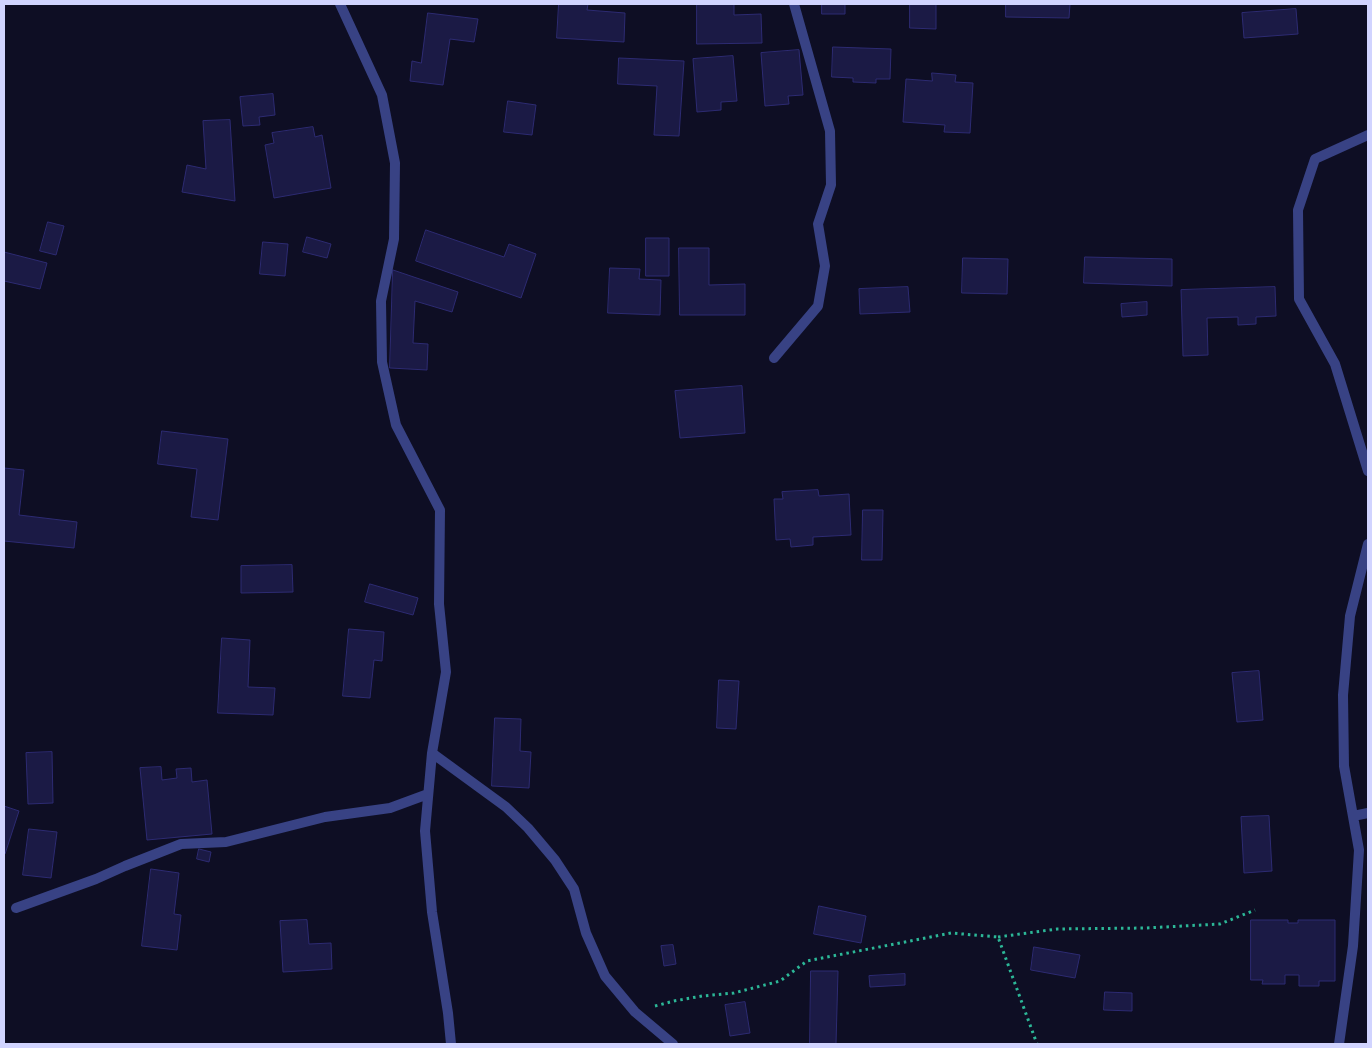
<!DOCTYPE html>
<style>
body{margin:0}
#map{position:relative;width:1372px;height:1048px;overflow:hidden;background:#0e0e24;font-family:Montserrat,sans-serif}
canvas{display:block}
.frame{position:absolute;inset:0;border:5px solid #d1d4ff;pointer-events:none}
</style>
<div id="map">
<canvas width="1372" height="1048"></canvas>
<div class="frame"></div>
</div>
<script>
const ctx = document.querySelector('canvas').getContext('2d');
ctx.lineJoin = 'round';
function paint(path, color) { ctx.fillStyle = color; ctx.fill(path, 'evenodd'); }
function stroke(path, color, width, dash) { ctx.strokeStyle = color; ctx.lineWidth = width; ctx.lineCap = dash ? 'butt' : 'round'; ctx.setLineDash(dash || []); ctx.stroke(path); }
const building = new Path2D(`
 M559,4H588L587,10L625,13L624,42L557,38Z
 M697,4H734V15L761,14L762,43L697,44Z
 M822,4H845V14H822Z
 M910,4H936V29L910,28Z
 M1006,4H1070L1069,18L1006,17Z
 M1296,9L1298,34L1244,38L1242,13Z
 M428,13L478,19L474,42L450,39L443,85L410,81L412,61L421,63Z
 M833,47L891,49L890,79H876V83L853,82V78L832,77Z
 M799,50L803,95L788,96L789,104L765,106L761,53Z
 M733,56L737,101L721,102V110L697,112L693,59Z
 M619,58L684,61L679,136L654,135L657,86L618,84Z
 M932,73L956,75L955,82L973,83L970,133L944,132L945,125L903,122L906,79L932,81Z
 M273,94L275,115L259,117L260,125L243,126L240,97Z
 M508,101L536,105L532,135L504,132Z
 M230,120L235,201L182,192L187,165L206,169L203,121Z
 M313,127L315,137L322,135L331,188L274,198L265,145L274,143L272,133Z
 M48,222L64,226L56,255L40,251Z
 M426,230L504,257L509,244L536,254L521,298L416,261Z
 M307,237L331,244L327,258L303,252Z
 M646,238H669V276H646Z
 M263,242L288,244L285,276L260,274Z
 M679,248H709V285L745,284V315H680Z
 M4,252L47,263L40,289L4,281Z
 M1085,257L1172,259V286L1084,283Z
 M963,258L1008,259L1007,294L962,293Z
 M610,268L640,269L639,279L661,280L660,315L608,313Z
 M393,270L458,292L452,312L415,301L413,343L428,344L427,370L390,368Z
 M908,287L910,312L860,314L859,289Z
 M1275,287L1276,316L1256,317V324L1238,325V317L1207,318L1208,355L1183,356L1181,290Z
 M1147,302V315L1122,317L1121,304Z
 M742,386L745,433L680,438L675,391Z
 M162,431L228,439L218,520L191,517L197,469L158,464Z
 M4,468L24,470L19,515L77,522L74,548L4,541Z
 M818,490L819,496L849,494L851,535L813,537V545L791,547L790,539L776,540L774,499H783L782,492Z
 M863,510H883L882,560H862Z
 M292,565L293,592L241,593V566Z
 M370,584L418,598L413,615L365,602Z
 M349,629L384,632L382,661L374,660L370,698L343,696Z
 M222,638L250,640L248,687L275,688L273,715L218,713Z
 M1259,671L1263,720L1237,722L1232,673Z
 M719,680L739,681L736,729L717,728Z
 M495,718L521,719L520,751L531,752L529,788L492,786Z
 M52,752L53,803L28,804L26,753Z
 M161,767L162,780L177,778L176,769L191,768L192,782L207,780L212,834L147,840L140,768Z
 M4,806L19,811L5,854L4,853Z
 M1269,816L1272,871L1244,873L1241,817Z
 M29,829L57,832L51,878L23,875Z
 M199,849L211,852L209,862L197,859Z
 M151,869L179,873L174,914L181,915L177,950L142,946Z
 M819,906L866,916L861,943L814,934Z
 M307,920L309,944L331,943L332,969L283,972L280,921Z
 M1251,920H1288V923H1298V920H1335V981H1319V986H1299V975H1285V984H1262L1263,980H1251Z
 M673,945L676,964L664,966L661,946Z
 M1034,947L1080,955L1075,978L1031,970Z
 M811,971H838L836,1044H863H810Z
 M905,974V985L870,987L869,976Z
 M1105,992L1132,993V1011L1104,1010Z
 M745,1002L750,1033L730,1036L725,1005Z`);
paint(building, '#1b1a45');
stroke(building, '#2d2b72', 1);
stroke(new Path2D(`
 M998,937L1057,929L1146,928L1220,924L1255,910
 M655,1006L674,1001L702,996L734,993L780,981L807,961L951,933L998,937L1037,1044`), '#2cb797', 3, [2.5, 4]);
stroke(new Path2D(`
 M340,4L382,95L395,163L394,239L381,301L382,362L396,425L440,510L439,604L446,672L432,753L425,831L432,912L448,1013L451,1044
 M1368,135L1315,159L1298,210L1299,299L1335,364L1368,471
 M774,358L818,306L825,266L818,224L831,185L830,131L794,4
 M432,753L506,807L528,828L555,860L574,889L586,933L605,976L635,1012L673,1044
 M1353,816L1368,813
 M16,908L96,879L125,866L181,844L226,842L325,817L390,808L428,794
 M1339,1044L1353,946L1359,850L1344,766L1343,695L1350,616L1368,544`), '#384284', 10);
</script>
